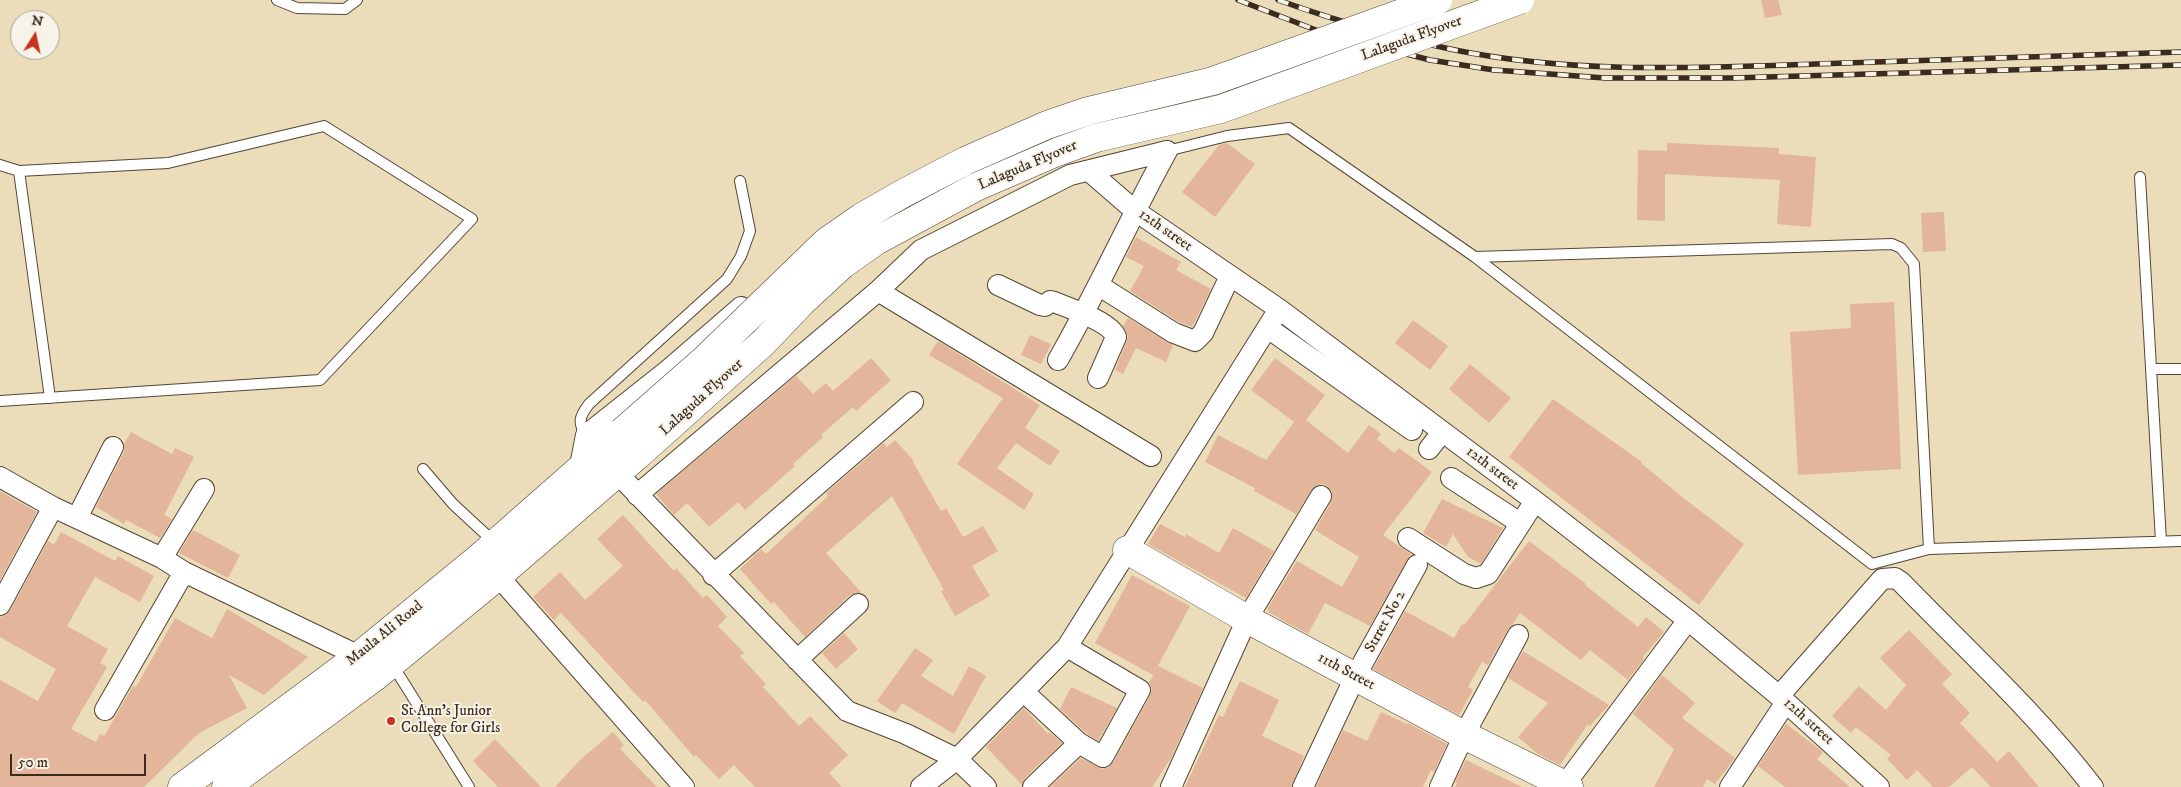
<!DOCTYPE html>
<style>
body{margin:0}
#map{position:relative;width:2181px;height:787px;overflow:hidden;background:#ebddba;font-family:"IM FELL DW Pica",serif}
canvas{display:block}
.north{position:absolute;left:10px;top:10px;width:50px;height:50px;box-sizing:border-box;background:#f7f3e8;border:1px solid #aca397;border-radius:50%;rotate:10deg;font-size:14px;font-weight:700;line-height:20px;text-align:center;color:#3b2a1e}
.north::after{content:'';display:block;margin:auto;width:18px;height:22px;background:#c8321e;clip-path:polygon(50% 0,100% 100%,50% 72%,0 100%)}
.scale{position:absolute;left:10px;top:754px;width:136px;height:22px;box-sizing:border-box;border:2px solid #3b2a1e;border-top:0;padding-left:6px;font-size:15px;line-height:18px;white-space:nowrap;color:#3b2a1e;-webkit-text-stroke:4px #f7f3e8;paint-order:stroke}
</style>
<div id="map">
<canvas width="2181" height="787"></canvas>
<div class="north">N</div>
<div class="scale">50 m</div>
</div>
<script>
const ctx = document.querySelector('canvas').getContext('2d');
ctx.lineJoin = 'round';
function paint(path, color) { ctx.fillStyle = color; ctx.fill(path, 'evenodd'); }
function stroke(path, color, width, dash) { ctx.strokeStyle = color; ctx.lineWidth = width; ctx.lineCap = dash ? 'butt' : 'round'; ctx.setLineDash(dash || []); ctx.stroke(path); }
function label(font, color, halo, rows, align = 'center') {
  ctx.font = font + ' "IM FELL DW Pica",serif'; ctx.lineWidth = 4; ctx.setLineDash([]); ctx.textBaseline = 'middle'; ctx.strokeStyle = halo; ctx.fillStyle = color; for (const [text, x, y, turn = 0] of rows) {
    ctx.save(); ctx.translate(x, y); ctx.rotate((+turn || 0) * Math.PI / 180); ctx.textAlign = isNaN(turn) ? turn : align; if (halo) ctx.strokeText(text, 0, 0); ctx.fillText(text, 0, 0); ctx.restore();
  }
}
paint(new Path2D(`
 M1761,0H1778L1782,15L1765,18Z
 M1227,143L1255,164L1215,217L1182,192L1219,145Z
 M1667,143L1779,148V154L1816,157L1811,227L1777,224L1780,180L1665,174V221L1637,220L1638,150L1667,151Z
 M1944,212L1946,251L1923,252L1921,213Z
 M1136,237L1181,262L1176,270L1211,289L1192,327L1179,322L1130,291L1144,266L1126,257Z
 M1894,302L1901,469L1798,475L1790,332L1851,328L1850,304Z
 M1128,318L1173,345L1166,362L1136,348L1123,374L1115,370L1127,341L1128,336L1123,326Z
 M1413,320L1448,346L1430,370L1395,343Z
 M1030,335L1051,344L1041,364L1021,355Z
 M938,341L1040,405L1025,428L1060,451L1050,466L1016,443L997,468L1034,494L1024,510L957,464L1003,398L929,355Z
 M871,358L891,380L856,411L853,407L821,435L823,437L793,464L795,466L745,510L738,502L709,527L687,503L674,515L656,494L796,376L813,394L826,383L833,391Z
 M1275,358L1325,395L1306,420L1348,453L1369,425L1381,434L1377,439L1394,453L1399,448L1432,472L1383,535L1411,554L1370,626L1325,603L1308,634L1268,612L1269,610L1267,609L1297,561L1342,587L1359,557L1315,530L1331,502L1332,491L1328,486L1322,484L1315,486L1296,514L1254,491L1255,488L1205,462L1218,435L1266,460L1294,422L1251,390Z
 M1470,364L1511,398L1489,423L1449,389Z
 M1553,399L1642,462L1641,463L1686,500L1744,544L1699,605L1509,457Z
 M131,432L172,454L175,448L194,457L164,515L172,519L160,538L126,520L124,524L96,507L124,452V444Z
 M895,440L914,461L913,462L941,511L946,508L963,537L983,526L998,551L972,566L990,596L955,616L941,591L944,590L892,496L826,553L861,592L850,595L805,637L774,602L771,604L740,569L761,549L766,554L828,496L826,493L884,443L887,447Z
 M0,491L37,512L0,580Z
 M1442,499L1503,528L1481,564L1468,557L1453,534L1446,547L1423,533Z
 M623,515L674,571L676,568L703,598L707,595L727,617L718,626L744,653L740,656L766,684L763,687L799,726L810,716L848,755L829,773L842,787H755L734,765L719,779L696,755L694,757L645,700L643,702L561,613L554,620L533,597L560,572L585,600L623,566L597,539Z
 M1160,524L1185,537L1186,534L1219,553L1233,528L1274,551L1246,598L1148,544Z
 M193,530L240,555L228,578L179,553Z
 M61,532L115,561L118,556L154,576L140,602L95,577L67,626L108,649L100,663L107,667L71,729L96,742L100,734L104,736L133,686L136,687L175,618L212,638L227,609L308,657L264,695L229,675L247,708L199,733L144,787H0V680L38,701L56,669L0,637V617L6,615L10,611L48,541L54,545Z
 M1529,541L1586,584L1585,585L1638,627L1646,617L1664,632L1642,658L1644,659L1628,680L1590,650L1581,660L1520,613L1513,624L1508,629L1488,665L1482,662L1468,687L1473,690L1459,715L1373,669L1405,611L1454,638L1462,624L1464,625Z
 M1132,575L1190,606L1153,675L1095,643Z
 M1909,630L1952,674L1942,684L1970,713L1960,723L1997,762L2009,751L2039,787H1991L1972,767L1949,787H1933L1917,770L1907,780L1887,759L1891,755L1856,727L1851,733L1832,716L1859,686L1886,710L1906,685L1880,658Z
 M844,633L858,649L836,669L822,653Z
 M915,648L933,660L921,676L953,696L969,666L986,676L954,734L902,703L895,713L877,701Z
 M1523,651L1609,705L1590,726L1588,724L1560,765L1538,754L1518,737L1548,703L1508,678Z
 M1158,666L1203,688L1171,758L1152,787H1050L1081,758L1103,769L1109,767L1113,763L1150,696L1152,689L1149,683Z
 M1662,675L1695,703L1682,718L1735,758L1715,784L1707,779L1703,787H1654L1674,749L1633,714Z
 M1240,681L1279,700L1262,736L1304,756L1291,787H1185L1219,715L1223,717Z
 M1071,687L1117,708L1098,741L1086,733L1060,709Z
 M1024,708L1048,734L1049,732L1062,743L1025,778L1022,785L986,747Z
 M1381,712L1407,724L1408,723L1447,744L1434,772L1431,770L1423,787H1316L1343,730L1367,741Z
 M1786,724L1823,752L1817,759L1850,787H1785L1758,766Z
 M613,732L624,745L620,749L657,787H555L582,758Z
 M495,739L541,787H498L473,761Z
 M1466,760L1522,787H1455L1457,783L1455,782Z`), '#e3b59b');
const lane = new Path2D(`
 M277,0L297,8L345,9L357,0
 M1167,151L1227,136L1289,128L1475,257L1872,564L1929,549L2181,541
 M0,165L19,171L168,163L324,126L472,219L320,380L0,401
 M19,171L50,398
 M2140,177L2161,541
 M1475,257L1892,244L1901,248L1914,264L1929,549
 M2151,369H2181
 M586,435C577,422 580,416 589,404L727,279L741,256L750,231L740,181
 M423,469L453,504L494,542
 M392,664L469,787`);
const street = new Path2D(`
 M1089,171L1134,210L1279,309L1535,501L1688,620L1779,696L1879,787
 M998,285L1040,305L1045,306L1050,301L1054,302C1069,308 1111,322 1116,337L1098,378
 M1098,285L1174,333L1195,341L1203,333L1230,276
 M878,291L1151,456
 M1268,328L1412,430
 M1058,360C1097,292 1129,220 1167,151
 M1429,449L1442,432
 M579,471L586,435L668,370L741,307
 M617,473L847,711L906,734L957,759L986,787
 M0,477L53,507L162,558L184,572L359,656
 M1451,478L1520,523
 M637,495L878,291L921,250L1070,175L1167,151
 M77,518L113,447
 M1408,538L1464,574L1476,578L1488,574L1535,501
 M162,558L204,489
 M713,575L913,402
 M498,576L684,787
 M0,605L53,507
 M797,660L858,604
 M1024,692L1079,743L1103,757L1140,690L1067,647
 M1779,696L1882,579L1895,578L1901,582C1966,649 2036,713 2093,787
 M105,710L184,572
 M921,787L957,759L1067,647L1279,309
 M1033,787L1079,743
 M1171,787L1247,619L1321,496
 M1303,787L1355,677L1417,565
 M1440,787L1464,735L1518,635
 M1563,787L1688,620
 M1730,787L1786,702`);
const secondary = new Path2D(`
 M1127,550L1247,619L1464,735L1569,787`);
const primary = new Path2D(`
 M182,787L359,656L480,557L622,432
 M226,787L376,676L498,576L639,454`);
stroke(lane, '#554535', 12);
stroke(street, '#554535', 22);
stroke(secondary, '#554535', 29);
stroke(primary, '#554535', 29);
stroke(lane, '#fff', 10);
stroke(street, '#fff', 20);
stroke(secondary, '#fff', 28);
stroke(primary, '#fff', 28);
const rail = new Path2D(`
 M1238,0L1321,32L1430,60L1494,70L1605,78H1732L2181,65
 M1278,0C1334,20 1392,37 1450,49C1569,74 1694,68 1815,64C1937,60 2059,56 2181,52`);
stroke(rail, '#3b2a1e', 5.5);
stroke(rail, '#f7f3e8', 4, [11]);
const primaryBridge = new Path2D(`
 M622,432L704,360L826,242L862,217L902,194L965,161L1047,125L1088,111L1213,81L1438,0
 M639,454L764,342L802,302L842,265L876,241L976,187L1057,152L1096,138L1221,109L1520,0`);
stroke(primaryBridge, '#554535', 29, []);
stroke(primaryBridge, '#fff', 28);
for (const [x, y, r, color] of [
 [391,721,5,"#c8321e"]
]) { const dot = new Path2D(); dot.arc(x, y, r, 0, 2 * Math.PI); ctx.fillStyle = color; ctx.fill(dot); stroke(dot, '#f7f3e8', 2); }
label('15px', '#3b2a1e', '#f7f3e8', [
 ["Lalaguda Flyover",1412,39,-20],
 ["Lalaguda Flyover",1028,166,-23],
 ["12th street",1165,231,35],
 ["Lalaguda Flyover",702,398,-42],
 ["12th street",1492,469,37],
 ["Strret No 2",1386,622,-61],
 ["Maula Ali Road",385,634,-39],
 ["11th Street",1346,672,28],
 ["12th street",1808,722,42]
]);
label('15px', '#3b2a1e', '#f7f3e8', [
 ["St Ann's Junior",401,712],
 ["College for Girls",401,729]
], 'left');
</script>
